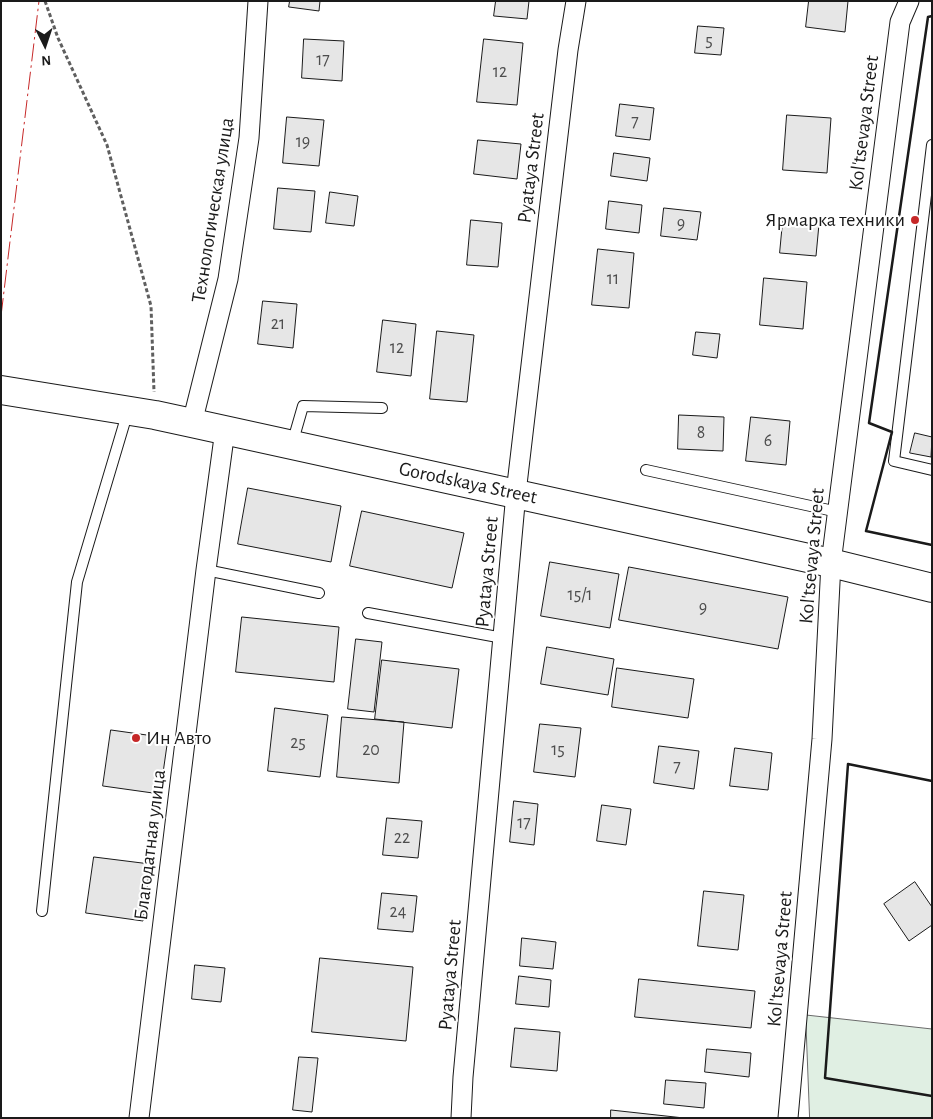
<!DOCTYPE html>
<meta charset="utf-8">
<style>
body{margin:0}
#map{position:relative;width:933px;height:1119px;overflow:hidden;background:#fff;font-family:"Alegreya Sans",sans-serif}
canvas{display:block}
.frame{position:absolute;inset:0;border:2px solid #1a1a1a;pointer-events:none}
.north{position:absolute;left:20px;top:20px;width:50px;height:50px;-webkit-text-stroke:4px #fff;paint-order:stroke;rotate:176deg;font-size:14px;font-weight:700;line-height:20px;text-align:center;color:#1a1a1a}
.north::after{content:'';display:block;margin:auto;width:18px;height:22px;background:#1a1a1a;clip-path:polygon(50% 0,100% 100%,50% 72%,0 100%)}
</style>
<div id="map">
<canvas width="933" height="1119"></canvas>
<div class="frame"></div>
<div class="north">N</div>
</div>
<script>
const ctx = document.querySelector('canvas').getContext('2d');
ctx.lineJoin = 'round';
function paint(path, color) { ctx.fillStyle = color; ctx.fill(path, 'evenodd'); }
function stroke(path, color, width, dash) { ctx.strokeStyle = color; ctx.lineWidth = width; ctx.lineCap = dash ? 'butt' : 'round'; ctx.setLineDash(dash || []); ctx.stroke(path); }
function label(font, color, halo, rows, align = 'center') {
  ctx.font = font + ' "Alegreya Sans",sans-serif'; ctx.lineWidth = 4; ctx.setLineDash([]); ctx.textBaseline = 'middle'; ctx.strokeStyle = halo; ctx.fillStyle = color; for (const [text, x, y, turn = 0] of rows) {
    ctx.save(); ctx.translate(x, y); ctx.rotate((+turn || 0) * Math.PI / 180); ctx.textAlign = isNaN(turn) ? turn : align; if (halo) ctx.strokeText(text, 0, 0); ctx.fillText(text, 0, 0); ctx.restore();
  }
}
const green = new Path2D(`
 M806,1015L932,1029V1118H810Z`);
paint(green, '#e0efe3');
stroke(green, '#6a6a6a', 1);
const building = new Path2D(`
 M290,1H320L319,11L289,7Z
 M496,1H529L527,19L494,16Z
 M809,1H848L845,32L806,27Z
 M698,26L724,28L721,55L695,53Z
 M304,39L344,41L342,81L302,78Z
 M484,39L523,43L517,105L477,102Z
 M620,104L654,108L650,140L616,136Z
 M787,115L831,118L827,173L783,170Z
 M287,117L324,120L319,166L283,163Z
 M478,140L521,144L517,179L474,174Z
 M614,153L650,158L647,181L611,176Z
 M278,188L315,191L311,232L274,229Z
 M330,192L358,196L354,226L326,223Z
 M609,201L642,205L639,233L606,229Z
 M664,208L701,212L697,240L661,236Z
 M471,220L502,223L498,267L467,265Z
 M783,221L819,224L816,256L780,253Z
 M598,249L634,253L629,308L592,305Z
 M764,278L807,282L803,329L760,325Z
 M263,301L297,304L293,348L258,344Z
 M383,320L416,324L411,376L377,372Z
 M437,331L474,335L467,402L430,399Z
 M696,332L720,334L717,358L693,355Z
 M679,415L724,417L723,451L678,449Z
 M751,417L790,421L786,465L746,461Z
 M915,433L932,437L931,457L910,453Z
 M248,488L341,506L331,562L238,544Z
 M362,511L464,533L452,588L350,566Z
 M550,562L619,574L610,628L541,616Z
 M629,567L788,597L778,649L619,620Z
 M242,617L339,627L334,682L236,672Z
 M356,639L382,642L374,712L348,709Z
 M547,647L614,659L608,695L541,684Z
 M382,660L459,669L452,728L375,719Z
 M617,668L694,679L688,718L612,707Z
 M275,708L328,715L320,777L268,771Z
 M342,717L404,722L399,783L337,777Z
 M540,724L581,728L575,777L534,772Z
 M111,730L168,738L160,794L103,786Z
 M659,746L699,751L694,789L654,783Z
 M735,748L772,753L768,790L730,786Z
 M514,801L538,804L534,845L510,842Z
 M602,805L631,809L626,845L597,841Z
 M387,818L422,821L418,858L383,855Z
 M94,857L150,864L143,921L86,913Z
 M915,882L932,907V925L909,941L884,904Z
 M704,891L744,895L738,950L698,946Z
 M382,893L417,896L413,932L378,929Z
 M522,938L556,942L553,969L520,966Z
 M320,958L413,967L406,1041L312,1032Z
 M195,965L225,968L221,1002L192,999Z
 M519,976L551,980L549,1007L516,1004Z
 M639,979L755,991L751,1028L635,1017Z
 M515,1028L560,1032L557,1071L511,1067Z
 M707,1049L751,1053L749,1077L705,1072Z
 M299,1057L318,1058L312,1112L293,1110Z
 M666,1080L706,1083L704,1108L664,1104Z
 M611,1110L684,1118H611Z`);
paint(building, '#e6e6e6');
stroke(building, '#1a1a1a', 1);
const lane = new Path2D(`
 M932,145L894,461L932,470
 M292,444L303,406L382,408
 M646,470L838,512
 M206,570L319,593
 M368,613L503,638
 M42,911L77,582L128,411`);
const street = new Path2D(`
 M192,423L228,279L249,138L258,1
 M139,1118L206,570L225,430
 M461,1118L463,1077L516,493L568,50L576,1
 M788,1118L822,739L831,563L900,22L909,1`);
const secondary = new Path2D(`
 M1,390L155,415L192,423L831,563L932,588`);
stroke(lane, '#1a1a1a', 12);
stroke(street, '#1a1a1a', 21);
stroke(secondary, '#1a1a1a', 30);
stroke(new Path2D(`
 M45,1L58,38L107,145L151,306L154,392`), '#5f5f5f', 3, [4, 2.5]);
stroke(lane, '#fff', 10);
stroke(street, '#fff', 19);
stroke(secondary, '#fff', 28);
stroke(new Path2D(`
 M932,16L928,17L869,423L892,432L866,531L932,545
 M932,781L848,764L825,1078L932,1096`), '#1a1a1a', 2.5);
stroke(new Path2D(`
 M1,316L39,1`), '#c62828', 1, [18, 4, 2.5, 4]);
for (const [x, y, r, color] of [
 [915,220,5,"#c62828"],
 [136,738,5,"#c62828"]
]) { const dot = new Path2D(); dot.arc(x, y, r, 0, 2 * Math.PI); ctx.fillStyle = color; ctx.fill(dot); stroke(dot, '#fff', 2); }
label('18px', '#4d4d4d', null, [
 ["5",709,41],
 ["17",323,60],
 ["12",500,72],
 ["7",635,122],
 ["19",303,142],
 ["9",681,224],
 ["11",613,279],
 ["21",278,324],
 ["12",397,348],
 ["8",701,433],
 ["6",768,441],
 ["15/1",580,595],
 ["9",703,608],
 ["25",298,743],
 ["20",371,750],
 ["15",558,750],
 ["7",677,767],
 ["17",524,823],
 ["22",402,838],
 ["24",398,912]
]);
label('20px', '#1a1a1a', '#fff', [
 ["Kol'tsevaya Street",864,123,-83],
 ["Pyataya Street",531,168,-83],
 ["Технологическая улица",213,210,-81],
 ["Gorodskaya Street",468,483,12],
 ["Kol'tsevaya Street",812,556,-85],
 ["Pyataya Street",487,572,-85],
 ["Благодатная улица",150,845,-83],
 ["Kol'tsevaya Street",780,959,-85],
 ["Pyataya Street",450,975,-85]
]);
label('20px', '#1a1a1a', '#fff', [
 ["Ярмарка техники",905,220],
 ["Ин Авто",146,738,"left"]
], 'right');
</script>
